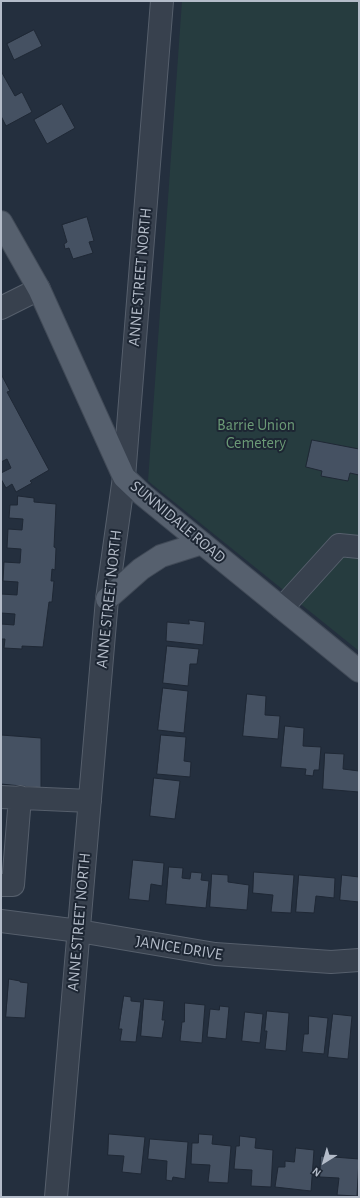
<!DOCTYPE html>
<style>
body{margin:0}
#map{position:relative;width:360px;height:1198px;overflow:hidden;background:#242f3e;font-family:"Alegreya Sans",sans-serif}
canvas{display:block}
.frame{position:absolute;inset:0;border:2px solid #b4bcc9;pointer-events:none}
.north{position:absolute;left:304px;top:1142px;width:40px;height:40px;-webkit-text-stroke:3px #1d2633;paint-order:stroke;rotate:217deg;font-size:11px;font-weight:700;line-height:16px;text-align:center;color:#b4bcc9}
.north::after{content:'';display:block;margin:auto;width:14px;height:18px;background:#b4bcc9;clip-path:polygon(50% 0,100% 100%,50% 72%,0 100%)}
</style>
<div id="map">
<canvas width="360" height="1198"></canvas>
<div class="frame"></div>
<div class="north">N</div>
</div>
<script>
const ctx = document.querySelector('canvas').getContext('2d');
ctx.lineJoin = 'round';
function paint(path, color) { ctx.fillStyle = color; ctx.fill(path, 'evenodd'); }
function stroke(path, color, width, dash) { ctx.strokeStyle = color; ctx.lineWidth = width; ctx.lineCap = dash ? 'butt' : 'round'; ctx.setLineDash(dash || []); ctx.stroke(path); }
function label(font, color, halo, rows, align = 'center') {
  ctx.font = font + ' "Alegreya Sans",sans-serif'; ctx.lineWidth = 4; ctx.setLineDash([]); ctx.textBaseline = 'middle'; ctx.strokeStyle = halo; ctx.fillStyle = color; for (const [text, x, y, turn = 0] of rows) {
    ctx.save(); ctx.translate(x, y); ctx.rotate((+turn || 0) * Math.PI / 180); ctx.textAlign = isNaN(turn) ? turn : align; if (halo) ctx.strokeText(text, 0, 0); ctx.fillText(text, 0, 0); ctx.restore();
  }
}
paint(new Path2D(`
 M182,1H359V651L148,481Z`), '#263c3f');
const building = new Path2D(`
 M34,30L42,46L14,60L7,44Z
 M1,71L15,96L22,92L32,112L6,126L1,116Z
 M62,104L75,128L47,144L34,120Z
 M87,217L94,241L89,242L93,253L73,259L69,248L65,249L64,244L67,242L62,225Z
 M1,374L10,391L7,392L49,470L30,481L32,483L16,492L12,484L6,488L1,479V473L11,468L7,459L1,462Z
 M312,440L359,449V475L350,473L348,481L321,476L322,471L306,467Z
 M18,496L34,498V502L56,504L54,547L56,548L55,570L52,569L51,581H54L52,602H49L43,647L22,646V649L4,648L5,639H1V624L14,625L15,614L1,613V594L17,595L18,582L3,581L4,562L20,563L21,549L7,548L8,529L22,530L23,519L9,518L10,505H17Z
 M189,620L205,622L203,645L166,641L167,622L189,624Z
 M167,646L199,649L197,664H190L188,686L163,683Z
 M163,688L188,691L184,733L158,730Z
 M247,694L266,696L265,715L280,716L278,739L243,736Z
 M285,726L304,728L303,746L321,747L319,770H314L313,776L305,775L306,769L281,767Z
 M1,735L41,738V788L1,784Z
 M161,735L186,737L184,761L191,762L190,777L157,774Z
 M325,753L344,754L343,769L359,771V792L323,789Z
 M154,778L180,781L175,819L150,816Z
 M133,860L164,863L162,886L151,884L149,901L129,899Z
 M169,867L183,868L182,878L190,879L191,872L202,873L201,880L209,881L206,908L166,904Z
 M254,872L294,875L291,913L271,912L273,895L253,893Z
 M212,874L228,875V882L249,885L247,910L210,907Z
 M299,875L335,878L334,898L316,896L314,913L296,912Z
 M342,875L359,877V902L340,900Z
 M9,979L20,981V982L28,983L25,1018L6,1017Z
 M124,996L131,997V1001L141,1002L136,1042L120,1041L122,1029H119Z
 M144,999L164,1001L162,1020H165L162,1038L141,1036Z
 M185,1003L205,1005L202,1043L180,1041L182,1022H184Z
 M220,1006L229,1007L226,1039L207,1037L210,1009L219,1010Z
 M267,1011L289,1013L286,1051L265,1049L267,1031H265Z
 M245,1012L263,1014L260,1043L242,1041Z
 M333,1014L352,1016L348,1059L328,1057Z
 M309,1016L328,1018L324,1054L302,1052L304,1034H308Z
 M109,1134L145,1137L141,1174L122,1172L124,1156L108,1155Z
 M199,1134L213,1135L212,1144L231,1146L228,1183L208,1182L210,1165L191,1164L192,1143H198Z
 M240,1136L256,1138L255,1148L273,1150L271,1187L251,1186L252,1170L234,1169L236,1146H239Z
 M150,1139L188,1142L185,1179L173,1177L172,1181L166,1180L167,1161L148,1159Z
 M296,1148L314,1150L311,1191L275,1187L278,1167H285V1161L294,1162Z
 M321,1156L359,1159L357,1196L337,1195L339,1178L320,1177Z`);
paint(building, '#455162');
stroke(building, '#1f2835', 1);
const minor = new Path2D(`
 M1,308L39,289
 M282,608L339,545L359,547
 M1,797L90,801
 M1,885H13L20,797
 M1,921L79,931L215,954L331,962L359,960
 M56,1197L107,599L124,477L162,1`);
const major = new Path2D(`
 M1,222L39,289L124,477L143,495L359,671
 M107,599L141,569L161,556L202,543`);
stroke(minor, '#565f6c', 24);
stroke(major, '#414a57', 24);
stroke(minor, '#38414e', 22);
stroke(major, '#56606e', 22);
label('16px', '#b4bcc9', '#1d2633', [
 ["ANNE STREET NORTH",140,277,-85],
 ["SUNNIDALE ROAD",178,522,40],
 ["ANNE STREET NORTH",109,599,-84],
 ["ANNE STREET NORTH",79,922,-85],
 ["JANICE DRIVE",179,948,9]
]);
label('16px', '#6b9a76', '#1d2633', [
 ["Barrie Union",256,425],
 ["Cemetery",256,443]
]);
</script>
